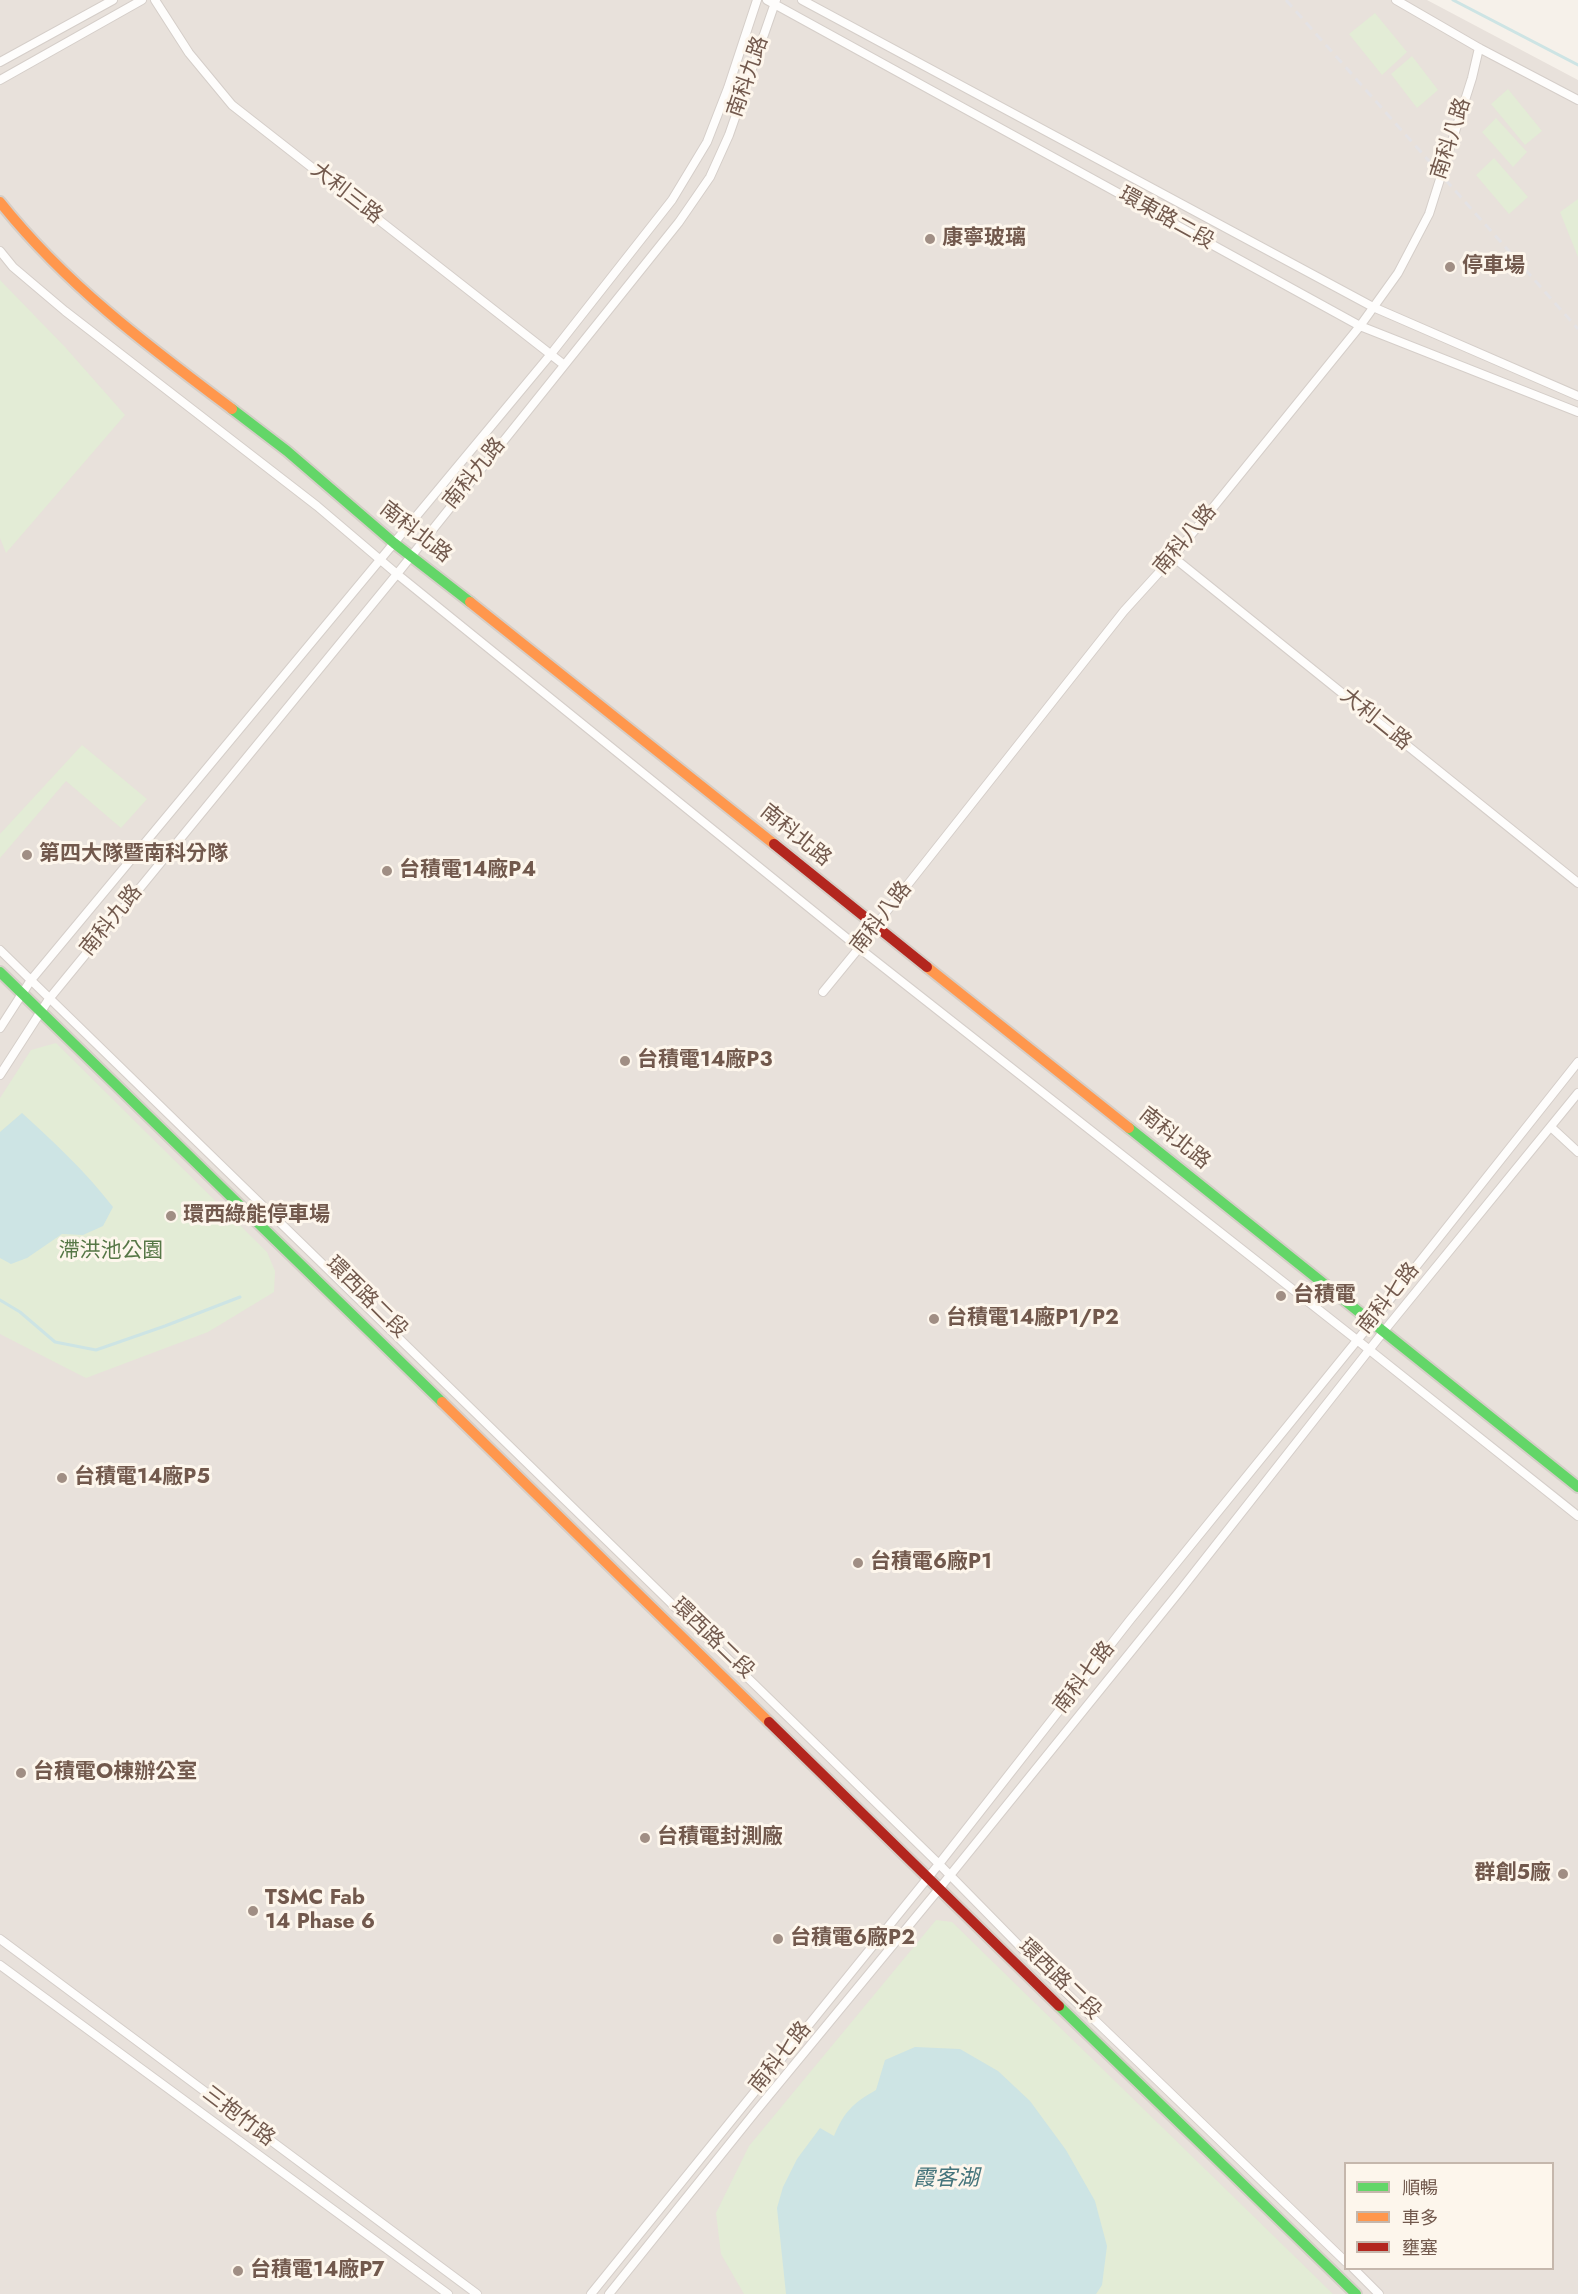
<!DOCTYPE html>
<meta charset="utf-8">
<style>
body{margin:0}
#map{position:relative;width:1578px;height:2294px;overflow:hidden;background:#f6f1ea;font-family:Jost,"Noto Sans TC",sans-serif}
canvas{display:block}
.legend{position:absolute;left:1344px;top:2162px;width:210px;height:108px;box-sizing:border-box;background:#fdf6ec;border:2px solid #c5b7ac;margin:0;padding:8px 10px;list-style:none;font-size:18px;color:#72594d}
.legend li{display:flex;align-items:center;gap:12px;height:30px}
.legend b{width:30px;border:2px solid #c5b7ac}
</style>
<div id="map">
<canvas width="1578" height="2294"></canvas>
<ul class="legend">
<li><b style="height:8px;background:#63d668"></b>順暢</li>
<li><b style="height:8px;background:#ff974d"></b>車多</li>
<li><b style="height:8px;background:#b3261e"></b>壅塞</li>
</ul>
</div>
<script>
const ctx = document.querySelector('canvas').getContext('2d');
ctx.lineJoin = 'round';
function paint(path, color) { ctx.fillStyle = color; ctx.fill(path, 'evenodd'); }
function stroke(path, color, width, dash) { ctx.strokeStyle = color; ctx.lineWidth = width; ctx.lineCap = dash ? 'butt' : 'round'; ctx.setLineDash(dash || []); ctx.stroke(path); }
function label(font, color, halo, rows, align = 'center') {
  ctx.font = font + ' Jost,"Noto Sans TC",sans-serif'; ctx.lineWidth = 6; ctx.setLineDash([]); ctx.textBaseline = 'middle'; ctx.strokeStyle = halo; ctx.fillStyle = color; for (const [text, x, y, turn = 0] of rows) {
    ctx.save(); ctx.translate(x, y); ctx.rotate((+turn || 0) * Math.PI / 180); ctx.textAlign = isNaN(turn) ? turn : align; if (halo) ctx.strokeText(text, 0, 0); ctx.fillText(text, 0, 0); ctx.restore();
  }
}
paint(new Path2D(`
 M0,0H1427L1578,80V2294H0ZM1346,2164H1552V2268H1346Z`), '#e8e1db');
paint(new Path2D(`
 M1375,13L1407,52L1382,75L1349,34Z
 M1412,56L1438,90L1417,108L1391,74Z
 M1508,89L1542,131L1525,145L1491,104Z
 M1496,118L1527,152L1513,167L1482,132Z
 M1494,158L1528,197L1509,214L1476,175Z
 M1578,199V257L1560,212Z
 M0,280L65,347L125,415L6,553L0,538Z
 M82,745L147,799L121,828L66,781L0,858V834Z
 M56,1043L267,1252L275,1271L274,1292L208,1332L86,1378L0,1334V1098L31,1050Z
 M936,1920L952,1922L1333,2294H744L721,2254L716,2213L749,2146Z`), '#e3ecd6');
paint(new Path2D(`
 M22,1113C55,1143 86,1172 113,1207L103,1226L83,1235L62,1234L27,1258L11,1264L0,1258V1132Z
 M915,2047L960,2049L998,2071L1030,2101L1066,2150L1095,2201L1107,2246L1102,2285L1096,2294H786L777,2208L783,2187L797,2159L820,2128L834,2136C844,2112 853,2103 876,2090L885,2060Z`), '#cde4e4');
stroke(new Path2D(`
 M1453,0L1578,65
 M0,1300L20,1312L55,1342L96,1350L165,1326L240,1297`), '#cde4e4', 3);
const street = new Path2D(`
 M155,0L189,53L232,105L563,364
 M767,0L1360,326L1578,412
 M802,0L1373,307L1578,396
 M1396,0L1479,48L1578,100
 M0,62L113,0
 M0,80L142,0
 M0,251L13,267L65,311L317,506L397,574L859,948L1357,1340L1578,1516
 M1173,557L1578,883
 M0,950L939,1864L1050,1977L1346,2262
 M823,992L859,948L875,926L1124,611L1173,557L1360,326L1398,273L1429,214L1472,78L1479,48
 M0,1028L31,980L551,354L672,200L707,142L728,88L757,0
 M0,1075L49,999L397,574L679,222L710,177L729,135L776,0
 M1552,1128L1578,1152
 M0,1939L477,2294
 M0,1965L448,2294
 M1353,2268L1379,2294
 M591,2294L939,1864L1130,1620L1372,1322L1578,1062
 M609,2294L756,2111L939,1889L1179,1592L1384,1331L1578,1093`);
const fast = new Path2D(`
 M232,409L287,451L394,543L470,602
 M0,972L442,1402
 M1129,1128L1578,1487
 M1059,2006L1356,2294`);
const slow = new Path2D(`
 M0,202C65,284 148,346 232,409
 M470,602L774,844
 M927,967L1129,1128
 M442,1402L769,1722`);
const jam = new Path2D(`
 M774,844L927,967
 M769,1722L1059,2006`);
stroke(street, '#d5cec9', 10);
stroke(fast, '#d5cec7', 14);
stroke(slow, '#d5cec7', 14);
stroke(jam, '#d5cec7', 14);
stroke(street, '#fefdfc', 8);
stroke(fast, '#63d668', 10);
stroke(slow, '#ff974d', 10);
stroke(jam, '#b3261e', 10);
stroke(new Path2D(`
 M1286,0L1578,329`), '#e4e2e4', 3, [9, 6]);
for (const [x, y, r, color] of [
 [930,239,6,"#a08e84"],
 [1450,267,6,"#a08e84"],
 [27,855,6,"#a08e84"],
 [387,871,6,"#a08e84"],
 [625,1061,6,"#a08e84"],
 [171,1216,6,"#a08e84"],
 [1281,1296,6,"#a08e84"],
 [934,1319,6,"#a08e84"],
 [62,1478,6,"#a08e84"],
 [858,1563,6,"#a08e84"],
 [21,1773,6,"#a08e84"],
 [645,1838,6,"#a08e84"],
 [1563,1874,6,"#a08e84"],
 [253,1911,6,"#a08e84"],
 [778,1939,6,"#a08e84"],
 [238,2271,6,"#a08e84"]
]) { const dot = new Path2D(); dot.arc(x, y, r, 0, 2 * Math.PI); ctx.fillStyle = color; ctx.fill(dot); stroke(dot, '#fdf6ec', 2); }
label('21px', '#72594d', '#fdf6ec', [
 ["南科九路",749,77,-71],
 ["南科八路",1452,139,-72],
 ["大利三路",346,194,38],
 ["環東路二段",1166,219,29],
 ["南科九路",475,474,-51],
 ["南科北路",415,533,38],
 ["南科八路",1186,540,-50],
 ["大利二路",1375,720,39],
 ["南科北路",795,836,39],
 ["南科八路",882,918,-52],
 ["南科九路",112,921,-51],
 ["南科北路",1174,1139,39],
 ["環西路二段",366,1298,45],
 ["南科七路",1389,1299,-51],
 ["環西路二段",712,1639,44],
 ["南科七路",1085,1678,-52],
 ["環西路二段",1059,1980,44],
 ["南科七路",781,2058,-51],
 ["三抱竹路",238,2117,37]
]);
label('bold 21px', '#72594d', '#fdf6ec', [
 ["康寧玻璃",942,239],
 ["停車場",1462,267],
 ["第四大隊暨南科分隊",39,855],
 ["台積電14廠P4",399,871],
 ["台積電14廠P3",637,1061],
 ["環西綠能停車場",183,1216],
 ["台積電",1293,1296],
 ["台積電14廠P1/P2",946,1319],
 ["台積電14廠P5",74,1478],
 ["台積電6廠P1",870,1563],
 ["台積電O棟辦公室",33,1773],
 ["台積電封測廠",657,1838],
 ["群創5廠",1551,1874,"right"],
 ["TSMC Fab",265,1899],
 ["14 Phase 6",265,1923],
 ["台積電6廠P2",790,1939],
 ["台積電14廠P7",250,2271]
], 'left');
label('21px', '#567746', '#fdf6ec', [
 ["滯洪池公園",111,1252]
]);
label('italic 22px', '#46757c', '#fdf6ec', [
 ["霞客湖",946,2180]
]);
</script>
